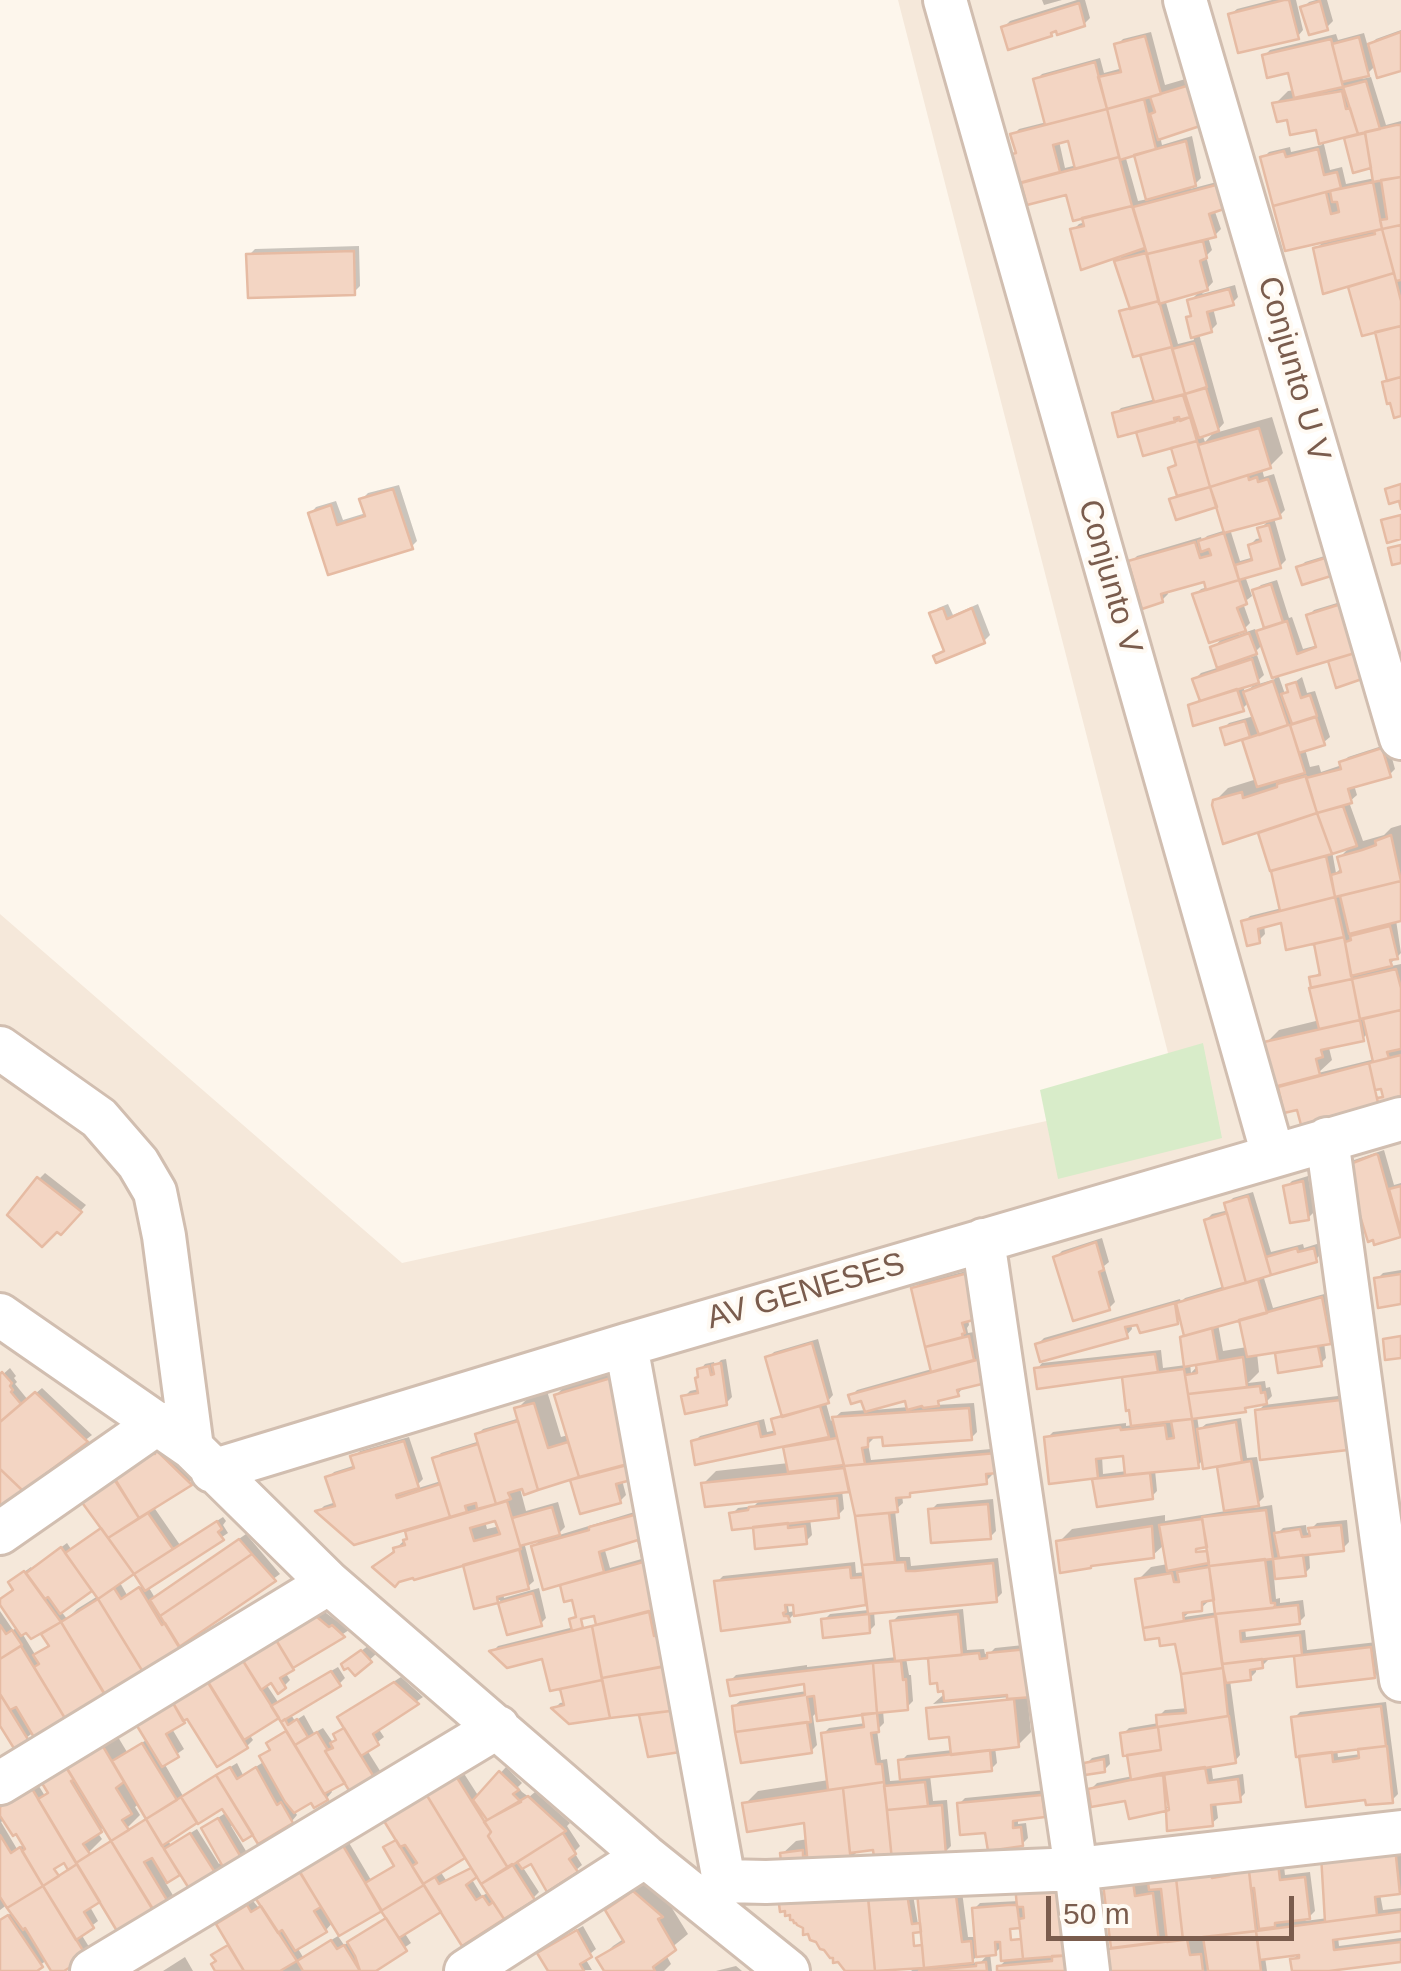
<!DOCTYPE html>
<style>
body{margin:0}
#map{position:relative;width:1401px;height:1971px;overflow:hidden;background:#fdf6ec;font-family:Helvetica,sans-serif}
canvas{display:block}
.scale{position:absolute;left:1046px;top:1896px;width:248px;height:45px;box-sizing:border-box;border:5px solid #7a5c4d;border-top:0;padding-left:12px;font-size:30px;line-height:35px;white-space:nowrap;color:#7a5c4d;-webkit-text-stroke:8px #fffaf3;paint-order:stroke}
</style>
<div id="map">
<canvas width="1401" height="1971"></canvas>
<div class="scale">50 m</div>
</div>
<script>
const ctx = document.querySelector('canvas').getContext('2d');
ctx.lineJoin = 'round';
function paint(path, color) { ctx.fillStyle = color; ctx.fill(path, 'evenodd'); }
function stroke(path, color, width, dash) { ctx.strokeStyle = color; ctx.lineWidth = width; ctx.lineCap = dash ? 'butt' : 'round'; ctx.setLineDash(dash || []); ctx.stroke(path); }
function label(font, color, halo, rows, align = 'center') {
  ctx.font = font + ' Helvetica,sans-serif'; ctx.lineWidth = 8; ctx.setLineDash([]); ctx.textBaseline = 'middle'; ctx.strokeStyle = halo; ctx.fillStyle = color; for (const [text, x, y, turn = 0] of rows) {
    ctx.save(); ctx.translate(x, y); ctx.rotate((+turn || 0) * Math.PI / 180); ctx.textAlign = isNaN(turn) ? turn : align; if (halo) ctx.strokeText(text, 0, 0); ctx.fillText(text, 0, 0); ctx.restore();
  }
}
paint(new Path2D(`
 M898,0H1401V1971H0V914L402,1263L1178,1092Z`), '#f5e8da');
paint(new Path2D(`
 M1203,1043L1222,1138L1058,1179L1040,1090Z`), '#d8ecc9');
paint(new Path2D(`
 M1042,0H1062L1044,5Z
 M1085,0L1090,18L1084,24L1058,28L1051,34L1004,27L1010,21L1077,0Z
 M1272,0H1296L1303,30L1298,36L1231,14L1237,9Z
 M1316,0H1327L1333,21L1327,27L1303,8L1309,2Z
 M1401,30V68L1376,65L1362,79L1371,77L1386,125L1401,121V413L1384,383L1389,378L1383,328L1363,333L1350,284L1316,249L1326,239L1287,248L1263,158L1269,152L1290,147L1291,152L1322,145L1318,127L1289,117L1275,104L1288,91L1295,90L1290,70L1264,56L1270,50L1336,34L1338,40L1364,33L1368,47L1376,39ZM1352,133L1346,139L1373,165L1375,178L1346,184L1342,167L1330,170L1323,140Z
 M1151,32L1165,85L1206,73L1160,136L1162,145L1192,136L1201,178L1190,189L1232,178L1214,209L1221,229L1215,235L1208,237L1212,250L1206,256L1213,282L1202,294L1235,285L1238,297L1232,303L1213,308L1217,324L1211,330L1199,334L1224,423L1215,433L1272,417L1283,453L1270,466L1262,469L1264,477L1274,474L1285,510L1279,516L1274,518L1286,560L1280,566L1245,576L1252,596L1243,603L1250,623L1238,635L1255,629L1257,633L1265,625L1255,590L1261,585L1277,580L1289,618L1292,617L1303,649L1318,645L1308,616L1314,610L1347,600L1329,658L1278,674L1285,694L1290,689L1289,686L1302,677L1307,693L1315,691L1330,737L1324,742L1305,749L1310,767L1319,765L1321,772L1342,765V763L1348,757L1388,744L1395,769L1389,775L1354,785L1357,795L1349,802L1363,841L1384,835L1391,828L1401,825V919L1396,920L1401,953L1387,967L1401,964V1094L1303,1121L1299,1107L1281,1087L1287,1081L1266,1043L1279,1030L1320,1020L1312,978L1322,971L1316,941L1283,920L1264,925L1265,934L1259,940L1244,922L1250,916L1282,908L1274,870L1261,833L1267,827L1215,801L1228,788L1257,779L1243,737L1223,729L1229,723L1254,716L1249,702L1242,709L1190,706L1202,698L1195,679L1201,673L1220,667L1213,648L1226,634L1195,595L1201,589L1208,587L1206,578L1167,590L1168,594L1162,600L1131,562L1137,556L1201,537L1202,541L1207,536L1226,530L1218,503L1172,500L1179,493L1171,469L1177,462L1173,446L1137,430L1115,414L1121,408L1156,399L1142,352L1122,312L1132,305L1117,261L1126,252L1073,230L1079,224L1085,222L1068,192L1028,202L1015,155L1018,152L1013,135L1019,129L1047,122L1036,80L1042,74L1100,58L1104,73L1123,68L1117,45L1123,39ZM1070,138L1077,165L1065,168L1059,141ZM1136,152L1148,199L1138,201L1125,155ZM1201,290L1190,301L1193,313L1188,318L1194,340L1178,344L1165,299ZM1217,429L1205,442L1202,434ZM1271,518L1260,529L1262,538L1256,539L1250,545L1254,557L1240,561L1230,529ZM1263,644L1275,679L1252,686L1264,675L1257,655L1249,658ZM1258,681L1245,693L1243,685ZM1352,845L1340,857L1342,867L1336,873L1332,851ZM1369,1032L1375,1059L1318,1073L1332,1060L1329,1048L1363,1038ZM1382,1086L1386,1098L1375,1101L1372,1088Z
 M359,246L360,286L354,292L249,255L255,249Z
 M399,485L417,541L411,547L330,572L311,513L316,507L336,501L343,520L366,513L362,499L368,493Z
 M1331,554L1335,568L1330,574L1299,568L1305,562Z
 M948,604L953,615L978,604L990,635L984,641L935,656L946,649L932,614L938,608Z
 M1384,1150L1394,1185L1401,1183V1235L1376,1242L1348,1166L1354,1160Z
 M45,1173L86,1205L61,1232L39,1179Z
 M1308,1176L1314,1212L1308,1218L1286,1187L1292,1181Z
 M1253,1192L1271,1252L1303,1244L1304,1248L1320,1243L1321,1254L1315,1260L1263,1275L1273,1308L1328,1293L1336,1336L1330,1341L1324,1342L1326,1358L1320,1364L1280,1370L1277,1350L1257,1353L1259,1372L1248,1383L1265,1381L1266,1388L1270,1387L1272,1396L1266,1402L1249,1405L1244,1409L1197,1416L1199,1430L1206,1424L1241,1418L1247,1458L1257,1457L1264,1497L1253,1508L1272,1505L1276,1535L1283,1528L1306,1525L1307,1533L1317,1523L1347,1520L1349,1542L1343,1548L1309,1552L1310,1568L1304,1574L1274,1577L1276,1599L1280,1598V1603L1303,1600L1305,1616L1299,1622L1245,1628L1246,1637L1305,1630L1307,1650L1377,1642L1380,1670L1374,1676L1300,1684L1296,1653L1268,1656V1660L1262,1666H1256V1672L1250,1678L1230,1680L1240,1755L1235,1761L1211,1764L1213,1779L1243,1774L1245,1793L1239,1799L1216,1802L1218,1818L1212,1823L1169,1828L1168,1808L1131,1816L1127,1798L1091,1789L1097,1783L1133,1776L1123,1734L1129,1728L1159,1723V1716L1165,1710L1188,1708L1177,1641L1161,1635L1147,1637L1138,1580L1151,1567L1168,1564L1165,1544L1153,1555L1059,1542L1072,1529L1165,1515V1521L1226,1511L1219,1464L1204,1459L1198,1465L1155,1470L1157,1491L1151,1497L1099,1504L1094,1476L1047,1438L1053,1432L1126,1423V1426L1133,1425L1124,1375L1037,1369L1042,1363L1161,1350L1163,1368L1186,1365L1187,1334L1182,1316L1176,1322L1131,1323L1132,1329L1126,1336L1038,1344L1044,1338L1180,1299L1181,1302L1185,1298L1225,1286L1206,1220L1212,1214L1229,1210L1227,1204L1233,1198ZM1240,1317L1247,1347L1223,1351L1218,1324ZM1202,1361L1191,1373L1190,1363ZM1125,1454L1127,1471L1103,1474L1102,1456ZM1209,1544L1210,1553L1194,1555L1193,1547ZM1216,1597L1218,1612L1184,1617L1192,1610L1201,1608L1212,1598ZM1164,1767L1171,1806L1163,1808L1160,1768Z
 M1102,1238L1109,1262L1104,1266L1115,1302L1109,1308L1056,1257L1062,1251Z
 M974,1269L968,1319L969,1325L967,1328L968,1333L974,1332L980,1356L989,1353L958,1394L944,1397L936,1405L974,1403L977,1432L971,1438L873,1435V1439L868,1444L871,1460L1002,1448L991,1471L992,1475L986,1481L913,1490L909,1494L902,1495L903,1503L895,1510L900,1557H910L911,1566L998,1558L1002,1593L996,1599L874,1611L875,1625L869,1631L824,1620L830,1614L869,1610L868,1602L795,1613L788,1620L717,1582L723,1576L855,1562L856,1573L865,1572L858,1515L851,1486L842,1490L844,1509L838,1515L810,1518L812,1535L806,1541L732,1514L738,1508L754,1506L761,1499L703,1484L716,1471L789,1463L785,1444L694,1442L700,1436L764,1419L767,1432L777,1430L774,1420L784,1413L768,1358L774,1352L818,1339L833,1395L826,1403L831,1421L841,1412L867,1410L863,1398L851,1396L857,1390L932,1369L914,1289L920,1283ZM907,1398L909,1407L874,1410V1407ZM794,1600L796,1611L789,1612L788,1606Z
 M1401,1270V1302L1377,1279L1383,1273Z
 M726,1359L732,1397L726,1403L684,1397L690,1391L699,1389L700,1370L705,1364L714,1362L715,1366L721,1360Z
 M624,1366L646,1418L622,1480L626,1495L620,1501L581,1511L572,1478L518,1481L526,1511L558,1502L565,1527L556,1536L654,1506L698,1741L650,1754L641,1712L570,1721L555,1708L560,1703L566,1702L562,1686L544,1656L493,1651L498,1646L574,1627L572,1620L578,1613L574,1597L566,1599L561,1582L534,1546L543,1537L524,1542L534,1581L525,1589L503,1593L504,1598L539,1588L546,1618L540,1624L508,1632L500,1600L476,1606L465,1562L376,1567L409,1536L408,1531L414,1525L319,1511L324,1506L336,1502L328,1478L334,1472L356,1465L354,1457L360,1451L409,1437L423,1479L412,1490L441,1481L435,1459L441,1453L480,1441L477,1435L483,1429L520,1418L517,1409L530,1396L547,1391L561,1437L568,1435L556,1395L569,1382ZM497,1518L500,1526L487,1529L485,1521ZM640,1537L645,1558L610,1568L604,1547ZM596,1613L599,1627L581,1631L578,1618Z
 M10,1368L16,1376L14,1378L17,1382L15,1384L28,1400L42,1388L92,1435L0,1505V1377Z
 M1346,1395L1353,1442L1347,1448L1258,1411L1264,1405Z
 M156,1443L195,1478L153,1506L180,1545L223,1517L226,1521L223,1525L228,1533L148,1586L155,1598L246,1534L280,1574L179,1647L36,1735L34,1732L15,1746L0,1721V1611L13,1630L18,1627L0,1600L16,1589L17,1577L31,1567L32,1569L67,1543L71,1549L104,1527L82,1497ZM135,1570L144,1585L127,1595L119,1581ZM93,1588L98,1596L77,1609L67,1619L61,1611ZM27,1629L42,1630L51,1645L36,1656L22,1633Z
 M993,1499L996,1531L990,1537L931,1510L937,1504Z
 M318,1607L349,1630L285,1672L290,1680L284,1686L272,1680L266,1684L278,1702L338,1667L345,1678L339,1684L290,1713L295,1721L304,1715L314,1733L323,1728L334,1744L338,1739L336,1735L346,1727V1712L401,1677L423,1697L378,1728L384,1737L367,1750L382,1774L376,1780L343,1779L330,1788L332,1792L327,1798L312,1799L294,1810L297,1815L292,1821L254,1832L235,1824L231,1826L249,1856L224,1863L215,1872H181L165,1882L174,1897L121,1933L101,1898L89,1905L98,1921L81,1934L91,1950L59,1971H54L47,1960L32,1971H0V1920L13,1912L8,1904L0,1910V1806L37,1783L45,1796L49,1791L43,1780L115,1732L127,1752L148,1739L137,1721ZM188,1715L218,1764L247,1746L253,1740L249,1734L279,1715L288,1729L275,1738L272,1748L262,1756L265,1761L243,1775L237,1763L183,1796L164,1763L184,1749L171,1727ZM140,1803L149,1818L125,1832L124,1831L140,1815L135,1807ZM223,1806L227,1812L210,1823L223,1861L219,1864L197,1829L171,1845L167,1840ZM5,1819L25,1844L17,1849L1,1822ZM105,1826L113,1840L89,1856L87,1854L102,1839L97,1832ZM64,1860L72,1871L58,1879L51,1868Z
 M963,1609L967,1650L984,1649L985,1654H989L995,1648L1033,1644L1027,1694L1031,1732L1018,1745L995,1747L997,1763L991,1769L930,1775L933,1801L947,1800L951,1846L945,1852L883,1858L875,1847L860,1849L850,1859L784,1866L782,1854L796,1841L808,1839L806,1820L745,1804L758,1791L829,1780L823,1734L829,1728L866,1723L864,1712L818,1711L813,1716L817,1745L811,1751L734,1706L740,1701L807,1691L806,1682L730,1681L736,1675L807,1665V1667L897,1657L892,1622L898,1616ZM931,1656L946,1695L942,1696L933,1704L1010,1697V1702L953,1750L907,1755L901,1761L903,1780L890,1781L887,1759L881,1760L877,1730L884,1723L883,1710L907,1707L913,1701L911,1675H909L906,1658Z
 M368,1646L376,1654L355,1673L350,1659Z
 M1386,1702L1398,1794L1392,1800L1367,1798L1308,1804L1294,1718L1300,1712ZM1360,1747L1361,1754L1338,1757L1337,1749Z
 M1109,1754L1110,1764L1104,1770L1086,1764L1092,1758Z
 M506,1767L522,1783L518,1787L522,1792L529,1797L535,1792L570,1823L567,1826L580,1846L574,1852L582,1865L576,1870L531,1860L522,1866L539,1892L533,1898L462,1942L442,1909L404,1932L411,1943L371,1971H218L220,1950L231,1944L225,1919L253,1901L258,1907L263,1905L260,1899L265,1893L348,1841L371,1880L396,1865L386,1848L398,1838L388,1821L401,1808L463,1772L479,1797ZM482,1808L491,1821L484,1825L476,1812ZM466,1855L473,1866L446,1880L440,1871ZM478,1874L489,1892L482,1896L471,1878ZM382,1908L388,1917L344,1945L338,1936L303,1957L297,1947L326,1930L333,1922Z
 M1047,1790L1050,1809L1044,1815L1018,1818V1824L1026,1823L1028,1838L1022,1844L959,1804L965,1798Z
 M1401,1851V1890L1380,1894L1383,1910L1401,1908V1929L1338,1937L1339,1946L1401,1938V1959L1295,1971L1293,1960L1300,1952L1265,1957L1267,1971H1113L1110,1950L1113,1947L1104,1877L1283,1858L1285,1875L1310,1872L1315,1911L1305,1921L1328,1918L1323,1856Z
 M648,1879L673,1902L670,1905L688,1934L665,1953L671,1964L664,1971H607L600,1959L613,1946L625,1938L609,1910L622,1897Z
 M961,1884L968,1937H977L974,1909L980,1903L1019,1901L1083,1971H999V1967L1009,1957L1003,1945L995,1953H990L992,1971H911L916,1966L875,1971H850L782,1905L788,1899L912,1889L919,1930ZM1022,1925L1024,1941L1009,1943L1007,1926ZM923,1930L925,1948L911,1949L910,1931ZM989,1953L981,1962L970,1963L979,1954Z
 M583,1926L596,1949L585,1958L592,1970L551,1971L541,1953L546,1947Z
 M185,1957L193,1971H163Z
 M736,1966L742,1971H716Z`), '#0003');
const building = new Path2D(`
 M1284,0H1289L1299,39L1238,53L1228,14Z
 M1320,1L1328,30L1309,35L1300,7Z
 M1079,3L1085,26L1057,35L1056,31L1051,33L1052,36L1008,50L1001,27Z
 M1401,32V71L1377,78L1368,44Z
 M1145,36L1161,94L1107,109L1098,77L1121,72L1114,44Z
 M1359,37L1369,76L1342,82L1332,44Z
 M1331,39L1343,87L1294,98L1288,73L1267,78L1262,55Z
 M1095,62L1107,109L1045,125L1033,79Z
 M1366,81L1380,129L1358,134L1343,87Z
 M1193,84L1206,124L1158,140L1150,114L1155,112L1150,97Z
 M1342,91L1346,109L1350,108L1358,134L1319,144L1316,130L1290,135L1287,120L1277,122L1272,103Z
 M1144,99L1156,149L1120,160L1107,109Z
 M1107,109L1119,157L1075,169L1068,141L1057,144L1053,145L1060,172L1019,183L1012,154L1016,153L1010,134Z
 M1396,125H1401V177L1373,182L1365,132Z
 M1365,133L1371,168L1353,173L1344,138Z
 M1186,141L1196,186L1146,200L1134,155Z
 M1318,149L1324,175L1337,172L1341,188L1273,206L1260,157L1284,151L1286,157Z
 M1119,157L1132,206L1073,221L1066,195L1027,205L1021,183Z
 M1401,177V225L1382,229L1380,220L1387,219L1381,180Z
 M1227,182L1233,206L1209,214L1216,237L1147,254L1133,207Z
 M1373,182L1382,229L1285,251L1273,206L1326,192L1331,214L1339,212L1337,202H1332L1330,191Z
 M1132,206L1145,248L1081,270L1070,229L1084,226L1082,218Z
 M1401,225V280L1396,281L1382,229Z
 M1382,229L1394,273L1323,294L1313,248L1375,234L1374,231Z
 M1203,241L1207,258L1200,261L1208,290L1159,304L1147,254Z
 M354,251L355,295L248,298L246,254Z
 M1146,253L1159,301L1130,309L1114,261Z
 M1394,273L1401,301V326L1362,336L1348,287Z
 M1229,289L1234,305L1207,312L1212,332L1191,338L1186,317L1191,316L1187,300Z
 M1159,301L1172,347L1133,357L1119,311Z
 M1401,326V377L1387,381L1375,332Z
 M1194,343L1207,387L1185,394L1172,349Z
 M1172,347L1185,394L1154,402L1140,355Z
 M1401,377V416L1394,418L1390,403L1387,404L1382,382Z
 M1206,388L1219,431L1199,438L1185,394Z
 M1183,395L1190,417L1180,421L1179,417L1174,418L1175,422L1118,437L1112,413Z
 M1190,417L1197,441L1143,456L1136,432Z
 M1259,428L1271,468L1210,487L1198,445Z
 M1197,441L1210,487L1177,496L1168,468L1176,465L1171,448Z
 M1248,475L1249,480L1257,477L1258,482L1268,479L1281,518L1224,533L1210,487Z
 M1401,484V509L1399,501L1389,504L1385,489Z
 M1210,487L1217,507L1176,520L1169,499Z
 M393,489L413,549L328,575L308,513L331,505L337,525L365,516L359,499Z
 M1401,515V539L1387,543L1381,520Z
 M1269,525L1281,568L1239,580L1235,565L1252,560L1248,545L1261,541L1257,528Z
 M1224,533L1239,580L1206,590L1204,582L1161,594L1163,602L1142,609L1128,561L1195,542L1200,558L1211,555L1209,549L1201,552L1198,541Z
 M1401,545V563L1392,565L1388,548Z
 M1325,558L1331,576L1302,585L1296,567Z
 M1239,580L1247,604L1237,608L1246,631L1209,643L1192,594Z
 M1271,584L1283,622L1264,628L1252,590Z
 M1341,604L1355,653L1272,678L1256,631L1287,621L1297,654L1316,647L1306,615Z
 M943,608L947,619L972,608L985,643L936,663L933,656L944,651L929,613Z
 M1249,633L1257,654L1217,668L1210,647Z
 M1355,653L1362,679L1336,688L1328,661Z
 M1252,659L1259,683L1200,701L1192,679Z
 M1273,681L1288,725L1259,735L1243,692Z
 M1296,682L1301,698L1310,695L1317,716L1292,724L1281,694L1288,692L1286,685Z
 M1237,689L1244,711L1193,726L1188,705Z
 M1316,717L1325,745L1299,753L1290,725Z
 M1245,721L1250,737L1225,745L1220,728Z
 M1288,725H1290L1305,773L1257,787L1242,740Z
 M1382,748L1391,777L1348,789L1352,803L1317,813L1306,778L1341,769L1339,762Z
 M1306,776L1317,813L1223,844L1212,805L1213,800L1242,792L1243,798L1277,787V784Z
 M1343,806L1357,846L1332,854L1317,813Z
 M1317,813L1332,854L1270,871L1258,833Z
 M1391,835L1401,881L1335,897L1331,875L1341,872L1337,857L1362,850L1376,845L1375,841Z
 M1326,856L1335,897L1280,911L1271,871Z
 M1401,881V921L1349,934L1340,896Z
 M1335,897L1344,937L1286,950L1281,923L1258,929L1260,943L1247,946L1241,921Z
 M1390,926L1398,959L1390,960L1392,966L1351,976L1345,942L1351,940L1350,936Z
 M1344,937L1352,979L1311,988L1309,977L1320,975L1314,944Z
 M1396,969L1401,988V1010L1360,1019L1352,979Z
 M1352,979L1360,1020L1319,1029L1309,988Z
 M1401,1010V1049L1387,1052L1389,1058L1373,1062L1363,1019Z
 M1360,1020L1364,1041L1321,1050L1323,1057L1316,1059L1320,1075L1274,1087L1264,1042Z
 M1401,1055V1096L1378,1103L1377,1098L1383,1097L1381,1089L1375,1090L1369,1063Z
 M1369,1063L1378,1103L1301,1125L1297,1110L1284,1113L1278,1087Z
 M1376,1154L1378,1155L1401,1237L1374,1245L1373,1240L1368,1242L1345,1166Z
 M37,1177L82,1212L61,1235L57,1232L42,1247L7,1215Z
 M1303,1181L1309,1220L1290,1223L1283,1186Z
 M1401,1186V1231L1389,1189Z
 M1248,1196L1271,1275L1246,1283L1224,1203Z
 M1227,1213L1246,1283L1223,1289L1204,1220Z
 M1096,1242L1104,1270L1099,1272L1110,1310L1073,1321L1053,1257Z
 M1297,1248L1298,1252L1314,1248L1317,1262L1271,1275L1266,1257Z
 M968,1273L977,1319L962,1323L965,1333L962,1334L963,1337L925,1347L911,1288Z
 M1401,1274V1304L1378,1308L1374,1278Z
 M1258,1279L1267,1313L1184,1336L1176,1303Z
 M1322,1297L1331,1344L1247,1357L1239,1320Z
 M1175,1303L1178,1324L1140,1333L1137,1325L1125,1327L1128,1338L1040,1362L1035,1344Z
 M1212,1328L1218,1361L1184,1367L1180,1337Z
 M969,1336L974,1360L931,1372L925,1347Z
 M1401,1336V1358L1385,1360L1383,1339Z
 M812,1343L829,1403L782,1417L765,1357Z
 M1318,1346L1322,1366L1278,1373L1275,1353Z
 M1155,1354L1158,1372L1037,1389L1034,1368Z
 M1243,1357L1247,1387L1188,1394L1185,1375L1197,1373L1196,1365Z
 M984,1358L986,1383L957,1390L959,1396L938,1401L939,1406L923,1408L922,1406L907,1410L905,1401L865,1412L861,1401L851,1404L848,1395Z
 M721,1363L727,1405L685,1414L681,1396L698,1393L695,1378L698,1377L697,1369L709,1366L711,1375L714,1374L712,1365Z
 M1184,1369L1192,1419L1131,1426L1129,1410L1126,1411L1122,1377Z
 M2,1372L12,1383L10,1386L13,1390L11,1392L21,1404L0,1422V1374Z
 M611,1378L639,1461L579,1477L554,1395Z
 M1260,1386L1261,1393L1265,1392L1267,1404L1245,1408L1246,1412L1192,1419L1188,1394Z
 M35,1392L88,1442L23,1491L0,1469V1422Z
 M1341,1400L1348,1450L1260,1460L1255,1410Z
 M534,1403L548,1448L568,1442L579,1477L538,1490L514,1408Z
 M820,1406L829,1437L695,1465L691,1441L758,1423L761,1437L775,1434L771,1419Z
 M969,1408L972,1440L883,1446L882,1437L868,1438V1447L862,1448L865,1464L844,1466L832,1417Z
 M1192,1419L1199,1468L1125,1475L1123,1456L1096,1459L1098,1478L1049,1484L1044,1437L1120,1427L1121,1430L1165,1425L1167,1439L1174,1438L1171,1421Z
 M518,1421L538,1490L524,1495L522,1489L508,1493L511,1499L496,1504L475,1434Z
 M1236,1422L1242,1462L1203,1469L1197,1429Z
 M837,1438L844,1465L788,1472L783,1447Z
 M404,1441L419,1488L396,1495L397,1498L440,1484L450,1517L354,1545L315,1511L335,1506L325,1477L354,1468L350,1456Z
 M478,1444L496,1504L477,1509L476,1503L465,1506L467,1512L450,1517L432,1458Z
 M152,1446L192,1485L139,1518L110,1471L150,1447L155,1454Z
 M997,1453L999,1473L986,1474L987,1484L910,1493V1497L896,1498L898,1512L855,1516L844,1466Z
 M1251,1461L1259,1506L1224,1511L1217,1467Z
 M631,1464L635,1479L616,1484L621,1503L580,1514L570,1480Z
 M844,1468L849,1492L705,1507L701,1483Z
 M0,1469L23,1491L0,1509Z
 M1150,1473L1153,1499L1097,1507L1092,1479Z
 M114,1479L139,1518L108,1538L78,1497Z
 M837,1498L839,1518L732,1530L729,1513L748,1510L749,1507Z
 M507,1501L521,1549L414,1580L413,1578L399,1582L395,1587L372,1567L394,1552L393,1548L405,1545L403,1540L407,1539L405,1531ZM495,1521L500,1534L474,1541L470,1528Z
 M988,1504L991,1539L931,1543L928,1509Z
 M552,1507L560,1535L520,1546L512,1518Z
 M1266,1510L1273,1559L1209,1566L1202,1517Z
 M649,1511L659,1557L643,1561L638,1540L599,1552L604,1572L543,1590L531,1546L589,1530V1527Z
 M148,1513L173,1549L134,1574L108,1538Z
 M889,1513L895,1562L862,1565L855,1516Z
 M1202,1519L1207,1547L1196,1549V1552L1207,1551L1209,1563L1167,1571L1159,1525Z
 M217,1521L222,1529L218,1532L224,1540L145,1591L134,1574Z
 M788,1523V1528L805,1526L807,1544L755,1549L753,1527Z
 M1341,1525L1344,1551L1279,1558L1274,1533L1300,1529L1302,1537L1310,1536L1308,1528Z
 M1152,1526L1154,1558L1091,1566V1568L1060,1573L1056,1541Z
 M101,1528L134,1574L98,1599L65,1553Z
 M239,1539L252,1554L160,1616L150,1600Z
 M61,1547L92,1591L60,1614L48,1597L45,1599L26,1573Z
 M519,1549L529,1589L497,1597L498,1603L474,1609L463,1565Z
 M252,1554L276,1581L179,1647L160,1616Z
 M1303,1555L1306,1576L1275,1579L1273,1559Z
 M654,1559L665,1608L596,1625L594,1616L581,1619L583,1628L572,1631L569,1619L576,1617L572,1600L564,1602L560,1585Z
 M1265,1559L1271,1603H1275V1606L1273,1608L1215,1614L1209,1566Z
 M905,1562L906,1571H915L993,1563L997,1602L868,1614L862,1565Z
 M850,1567L851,1578L863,1577L866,1605L794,1616L793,1605H785L786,1612L783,1613L784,1616H788L790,1622L721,1631L714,1581Z
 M1209,1567L1214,1600L1202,1602V1611L1183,1613L1184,1621L1143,1628L1135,1579L1172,1573L1174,1582H1179L1177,1572Z
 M24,1571L61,1622L31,1639L26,1633L21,1636L0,1605V1599L13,1590L8,1582Z
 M139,1587L162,1625L165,1623L181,1649L143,1672L98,1599L114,1588L121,1599Z
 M533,1593L542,1626L507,1635L498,1603Z
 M98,1599L143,1672L105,1695L61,1622Z
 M1298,1605L1300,1624L1240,1631L1241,1642L1300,1635L1302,1655L1222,1664L1215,1614Z
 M649,1611L654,1636L671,1632L678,1664L602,1678L592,1626Z
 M311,1612L329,1627L332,1625L345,1637L293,1668L273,1635Z
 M869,1614L870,1633L823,1638L821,1619Z
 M958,1614L962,1655L895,1661L890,1621Z
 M1216,1616L1223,1668L1181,1674L1175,1644L1160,1646L1159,1638L1145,1640L1143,1628Z
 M61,1622L106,1696L66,1720L34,1667L39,1664L33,1655L49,1646L41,1634Z
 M0,1625L6,1634L12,1630L22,1645L0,1659Z
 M592,1626L602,1680L550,1691L542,1659L507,1668L489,1651Z
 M273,1635L294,1670L280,1678L286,1688L278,1694L271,1683L261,1690L240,1656Z
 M21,1646L66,1720L35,1739L16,1707L10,1710L0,1694V1659Z
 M1371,1647L1375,1678L1297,1687L1294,1656Z
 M1028,1649L1033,1697L1007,1699V1695L944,1701L943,1691L938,1692L937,1683L930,1684L928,1658L979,1653L980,1659L987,1658V1653Z
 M361,1650L372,1662L355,1676L348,1668L344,1670L341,1664Z
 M240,1656L279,1718L244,1740L205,1677Z
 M1262,1659L1263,1668L1250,1670L1251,1680L1226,1683L1222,1664Z
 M901,1661L903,1680L906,1679L908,1710L877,1713L873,1663Z
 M873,1663L877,1713L817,1721L814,1696L807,1697L811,1722L735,1732L732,1706L805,1695L804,1684L730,1696L727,1680Z
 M675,1664L687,1709L610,1718L602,1678Z
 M1223,1668L1228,1716L1157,1727L1156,1715L1186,1713L1181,1674Z
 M331,1671L341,1686L281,1722L271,1706Z
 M204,1676L248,1748L217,1767L187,1719L183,1721L170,1698Z
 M602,1680L610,1718L569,1724L551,1708L564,1705L560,1689Z
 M394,1682L419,1704L373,1734L379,1745L361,1756L337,1717Z
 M0,1694L29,1741L15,1750L0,1726Z
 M170,1698L185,1723L166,1734L179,1757L162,1767L134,1721Z
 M1014,1699L1019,1747L951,1755L949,1737L929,1739L926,1708Z
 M1381,1706L1386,1746L1296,1757L1291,1717Z
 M686,1709L693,1750L648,1757L639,1715Z
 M877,1713L879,1732L871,1733L876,1764H882L884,1782L828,1790L821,1733L864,1727L862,1714Z
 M1229,1716L1236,1763L1131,1780L1127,1755L1161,1750L1158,1727Z
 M285,1719L288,1725L297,1719L308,1737L295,1745L281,1722Z
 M807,1722L812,1753L741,1763L735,1732Z
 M1158,1727L1161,1750L1123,1756L1120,1733Z
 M344,1728L377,1782L353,1797L325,1751L333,1748L330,1743L336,1740L333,1734Z
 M286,1731L328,1800L314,1808L311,1803L294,1813L285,1802L259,1756L270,1750L266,1743Z
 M317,1732L328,1750L325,1751L345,1783L324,1794L295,1745Z
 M101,1743L124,1782L116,1788L132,1814L122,1820L129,1830L111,1841L65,1765Z
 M142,1743L177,1800L146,1819L112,1761Z
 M1387,1746L1393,1803L1366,1805L1365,1800L1306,1807L1299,1756L1332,1752L1333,1762L1359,1758L1358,1749Z
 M990,1750L992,1771L900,1780L898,1760Z
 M1104,1759L1105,1772L1085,1775L1084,1763Z
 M64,1764L74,1780L71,1781L102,1832L83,1844L90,1854L76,1863L38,1799L48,1793L40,1780Z
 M230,1767L237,1779L256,1767L277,1805L281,1802L293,1823L258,1844L216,1775Z
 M1205,1767L1208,1783L1238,1779L1241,1802L1211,1805L1213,1826L1167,1831L1166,1811L1169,1810L1164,1773Z
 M499,1771L519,1790L513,1794L521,1802L487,1820L473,1800Z
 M1163,1773L1166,1811L1129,1819L1125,1801L1091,1807L1088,1789Z
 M216,1775L253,1835L243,1841L222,1809L198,1824L181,1797Z
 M456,1776L491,1832L488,1836L508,1868L481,1884L426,1794Z
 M884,1782L892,1860L874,1857L873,1850L850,1853L843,1788Z
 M925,1782L928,1806L887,1810L884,1786Z
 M31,1787L77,1864L68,1870L64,1863L54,1869L59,1876L43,1886L22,1851L25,1849L16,1834L13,1836L0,1816V1807Z
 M843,1788L851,1862L782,1869L780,1853L803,1850V1856H807L804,1823L747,1832L742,1803Z
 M426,1794L465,1858L423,1884L412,1866L417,1863L405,1845L400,1847L384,1821Z
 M1042,1795L1045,1817L1013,1821V1828L1021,1827L1023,1846L988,1851L985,1833L960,1835L957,1803Z
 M528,1796L566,1831L508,1868L488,1836L491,1832L484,1822Z
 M181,1797L197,1823L162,1846L146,1819Z
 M942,1805L946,1855L892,1860L887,1810Z
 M218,1818L245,1864L227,1874L201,1828Z
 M146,1819L180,1875L167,1883L152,1858L144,1862L170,1905L156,1914L111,1841Z
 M190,1833L216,1874L190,1890L164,1849Z
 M563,1833L576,1854L569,1859L578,1872L547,1892L531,1864L522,1869L517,1862Z
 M0,1835L11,1853L20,1847L43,1886L7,1908L0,1897Z
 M396,1840L424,1885L381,1911L365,1883L394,1866L383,1847Z
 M111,1841L156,1915L120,1936L76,1863Z
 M342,1844L382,1911L339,1936L299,1871Z
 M1395,1847L1400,1894L1375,1897L1377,1915L1325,1922L1321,1855Z
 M1248,1862L1278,1863L1280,1880L1305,1877L1310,1919L1275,1923V1927L1259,1929L1254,1888L1251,1889Z
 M1248,1862L1256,1931L1183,1940L1175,1869L1210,1866L1212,1878L1229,1875L1227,1864Z
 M77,1864L100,1902L84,1912L94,1928L76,1940L43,1886Z
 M512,1864L535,1900L504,1919L481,1884Z
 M471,1868L477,1877L466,1885L476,1900L483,1896L489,1905L493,1902L504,1919L462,1946L423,1884L435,1877L439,1884Z
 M1175,1869L1183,1940L1167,1942L1161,1889L1149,1890L1148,1882Z
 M300,1872L321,1907L314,1911L327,1932L295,1951L282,1930L278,1933L256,1899Z
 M1132,1874L1135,1896L1153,1893L1159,1942L1111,1948L1102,1876Z
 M1066,1880L1074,1955L1023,1959L1019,1919L1024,1918L1023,1907H1017L1015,1885Z
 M424,1885L441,1912L399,1938L381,1911Z
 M43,1886L87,1957L64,1971H51L25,1928L23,1930L7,1908Z
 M955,1888L962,1942L971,1941L973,1963L924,1968L917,1892Z
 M633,1891L663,1917L658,1919L676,1950L653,1967L655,1971H604L596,1958L624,1942L605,1910Z
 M907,1894L912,1924L920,1923L921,1932L913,1933L914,1946L922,1945L924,1968L875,1971L868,1898Z
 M868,1896L875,1971H845L838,1962L833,1963V1958H830L824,1950L820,1949L816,1942L810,1940L808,1934L803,1935V1928L797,1925L796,1923H794L793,1920H790V1915L785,1916V1911L780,1912L779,1904Z
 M247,1905L251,1912L261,1906L297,1961L280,1971H244L216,1924Z
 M1008,1905H1017L1020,1928L1010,1929L1011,1940L1021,1939L1023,1959L1001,1961L1000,1942H995L996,1955L976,1957L972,1908Z
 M1401,1912V1931L1333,1940L1334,1950L1401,1942V1962L1329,1971H1292L1290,1959L1299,1958V1955L1260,1960L1256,1931Z
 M8,1915L43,1967L37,1971H0V1920Z
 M386,1918L407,1951L376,1971H360L355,1956L347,1942Z
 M577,1930L592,1957L580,1964L584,1971H548L537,1953Z
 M1256,1931L1261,1971H1208L1203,1937Z
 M1187,1939L1190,1955L1201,1954L1203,1971H1110L1108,1949Z
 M331,1940L337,1949L344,1945L360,1971H303L297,1961Z
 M228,1945L244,1971H215L211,1964L216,1961L211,1955Z
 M1076,1955L1078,1971H997V1966L1052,1961V1956Z
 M986,1962L987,1971H919L976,1966V1963Z`);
paint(building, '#f3d5c3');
stroke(building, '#e6bba3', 2.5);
const minor = new Path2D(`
 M945,0L1273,1155
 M1185,0L1401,738
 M0,1048L99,1118L138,1163L155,1192L164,1236L192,1448
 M1327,1139L1401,1680
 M983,1240L1076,1869L1088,1971
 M0,1315L192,1448L329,1583L645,1856L788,1971
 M626,1345L724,1881L707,1905
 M212,1471L626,1345L1401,1119
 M0,1533L158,1423
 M0,1783L329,1583
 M724,1881L766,1882L1076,1869L1401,1832
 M92,1971L498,1727
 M466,1971L645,1856`);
stroke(minor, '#d1beb0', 48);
stroke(minor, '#fff', 42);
label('32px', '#7a5c4d', '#fffaf3', [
 ["Conjunto U V",1293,369,74],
 ["Conjunto V",1109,577,74],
 ["AV GENESES",806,1292,-16]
]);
</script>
